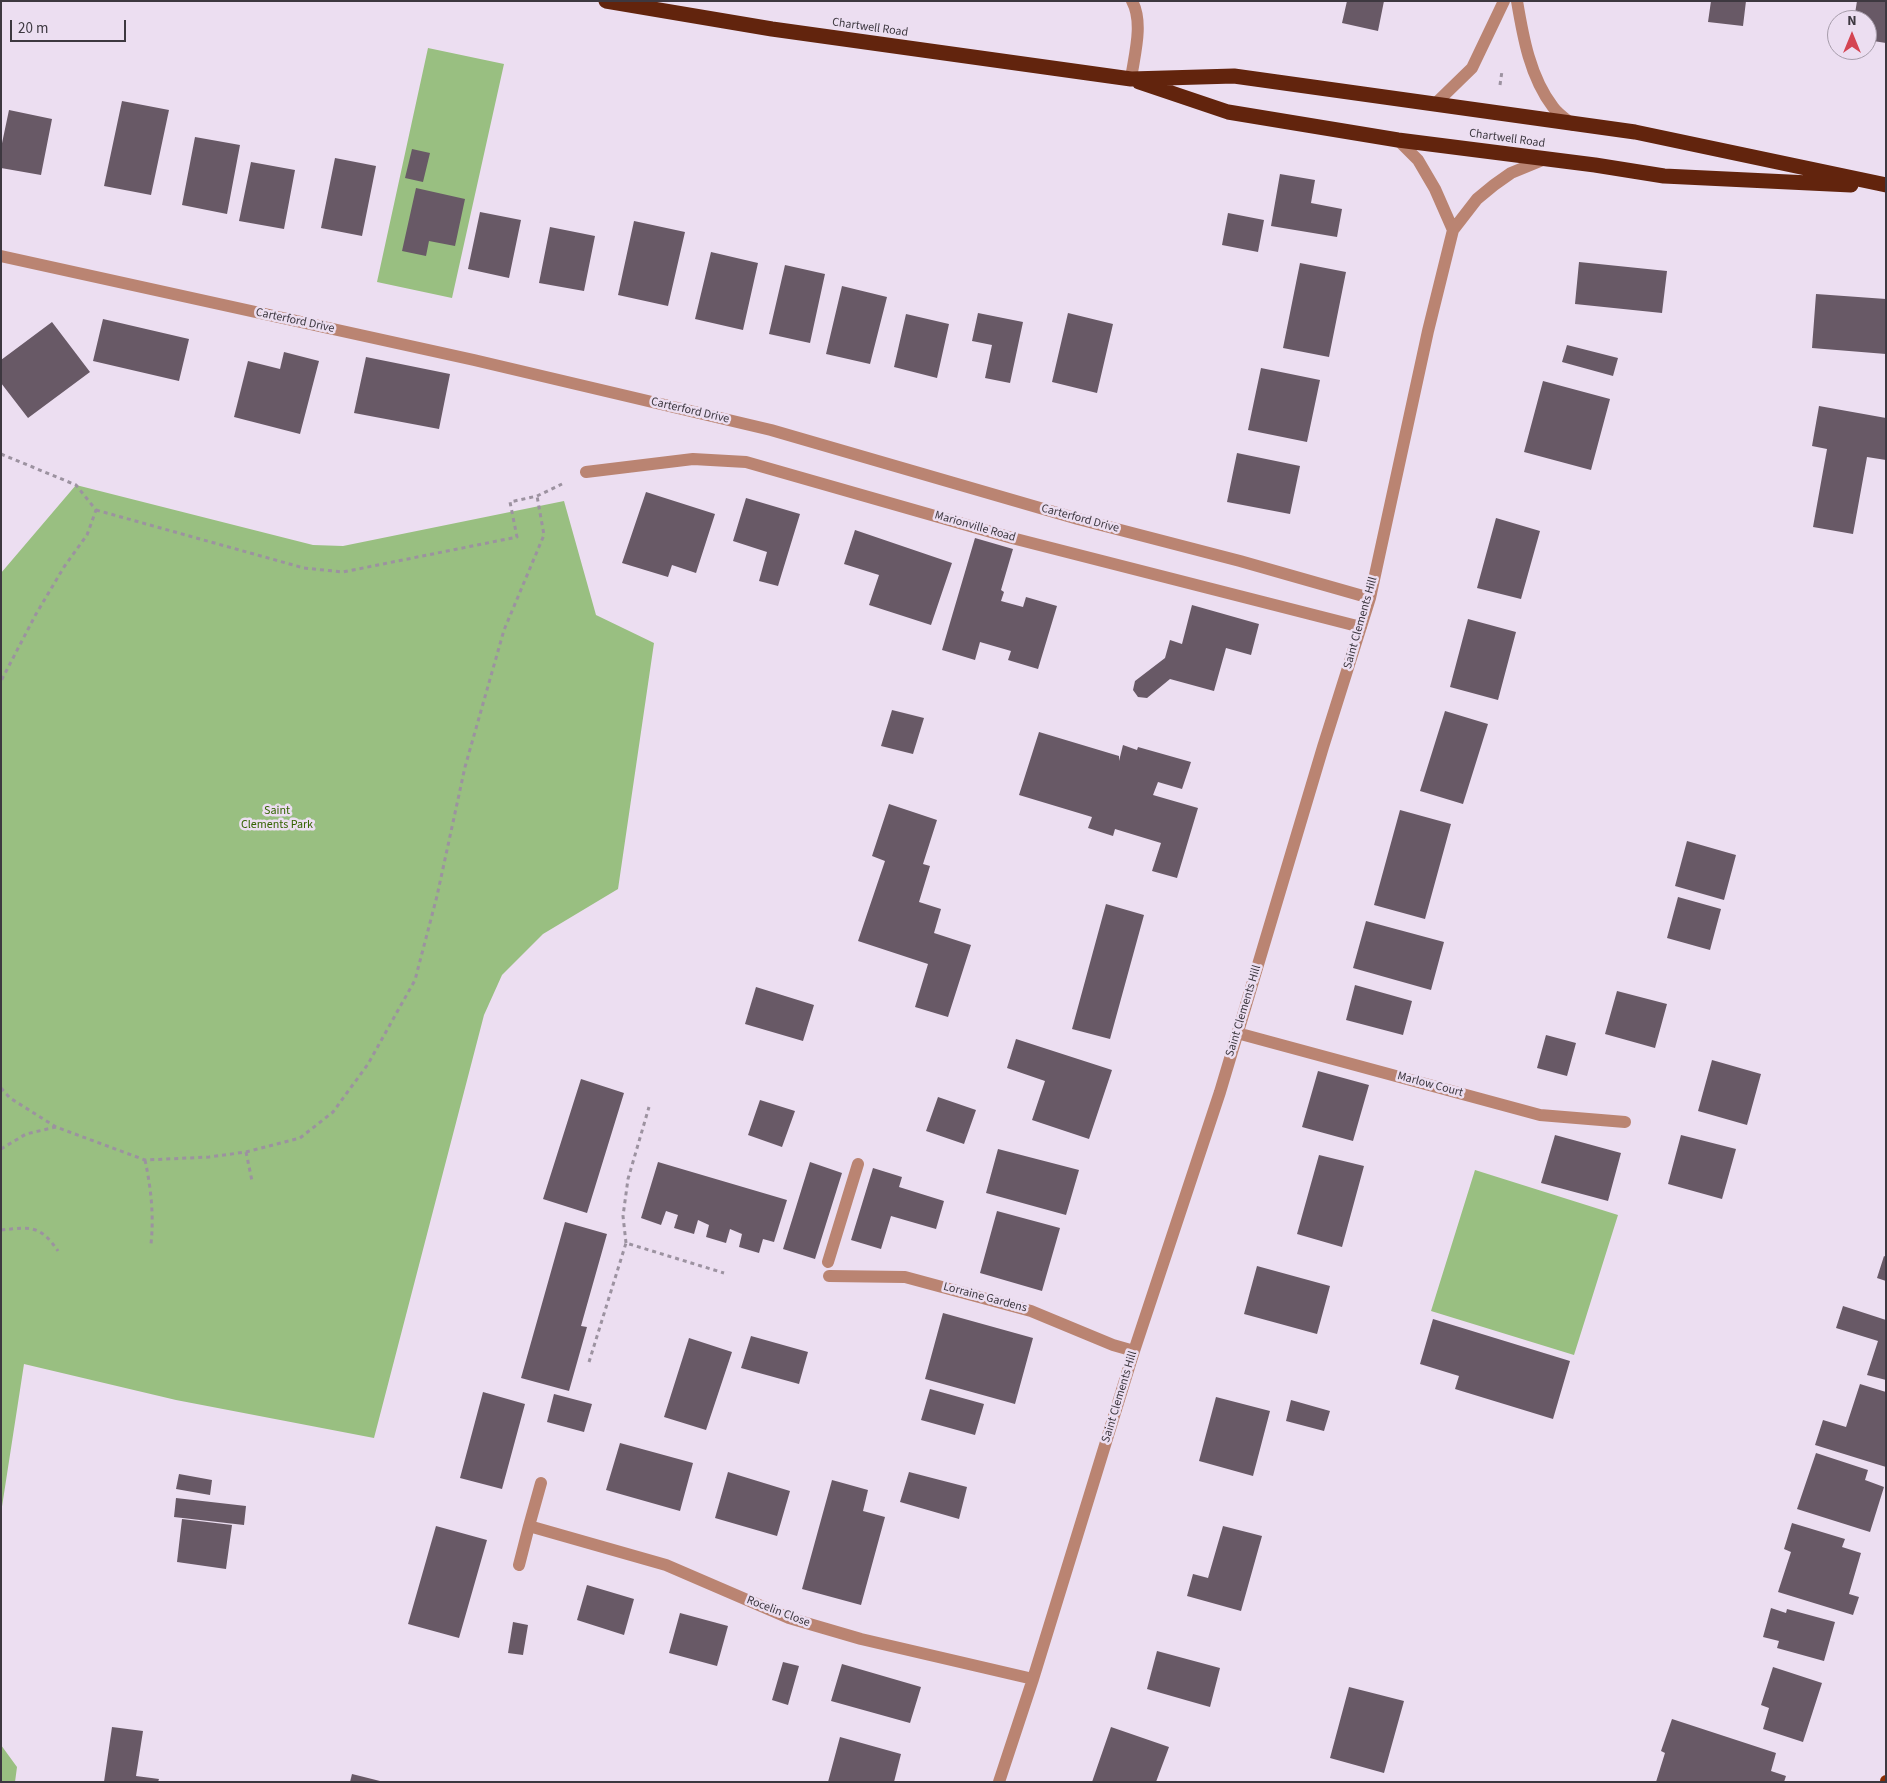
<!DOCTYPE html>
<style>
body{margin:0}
#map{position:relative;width:1887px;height:1783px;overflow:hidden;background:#ecdef1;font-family:"Source Sans 3",sans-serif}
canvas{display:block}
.frame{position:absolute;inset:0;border:2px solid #3d3840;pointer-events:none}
.north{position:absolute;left:1827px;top:10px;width:50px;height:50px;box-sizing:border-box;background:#ecdef1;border:1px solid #a69caa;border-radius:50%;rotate:0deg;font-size:14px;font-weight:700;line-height:20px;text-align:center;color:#3d3840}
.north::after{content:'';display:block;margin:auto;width:18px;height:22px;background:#d44452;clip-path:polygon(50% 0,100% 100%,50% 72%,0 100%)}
.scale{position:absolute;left:10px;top:20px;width:116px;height:22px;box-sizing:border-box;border:2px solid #3d3840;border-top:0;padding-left:6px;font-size:15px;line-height:18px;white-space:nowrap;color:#3d3840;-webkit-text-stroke:4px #ecdef1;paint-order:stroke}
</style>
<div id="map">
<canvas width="1887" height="1783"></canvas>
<div class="frame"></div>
<div class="north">N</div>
<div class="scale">20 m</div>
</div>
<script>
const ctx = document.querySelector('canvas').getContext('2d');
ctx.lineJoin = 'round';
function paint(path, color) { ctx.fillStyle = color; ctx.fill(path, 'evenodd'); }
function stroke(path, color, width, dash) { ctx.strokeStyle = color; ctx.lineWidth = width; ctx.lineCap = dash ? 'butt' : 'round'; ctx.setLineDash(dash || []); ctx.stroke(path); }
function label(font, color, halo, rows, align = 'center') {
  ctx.font = font + ' "Source Sans 3",sans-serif'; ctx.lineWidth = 5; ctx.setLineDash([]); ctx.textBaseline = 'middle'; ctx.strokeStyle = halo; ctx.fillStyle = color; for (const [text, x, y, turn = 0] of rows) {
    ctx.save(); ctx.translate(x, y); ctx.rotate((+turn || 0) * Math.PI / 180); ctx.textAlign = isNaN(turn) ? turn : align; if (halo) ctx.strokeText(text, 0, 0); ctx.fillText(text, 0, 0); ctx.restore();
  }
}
paint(new Path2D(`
 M428,48L504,64L452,298L377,282Z
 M76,485L313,545L343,546L564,501L596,615L654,643L618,889L543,934L502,975L484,1015L374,1438L176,1400L24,1364L1,1513V573Z
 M1475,1170L1618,1215L1574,1355L1431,1311Z
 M1,1745L17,1767L15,1782H1Z`), '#99bf81');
paint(new Path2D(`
 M1347,1H1384L1378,31L1342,23Z
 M1711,1H1746L1743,26L1708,22Z
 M1857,1H1886V43L1867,40V20H1854Z
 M122,101L169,110L151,195L104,186Z
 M9,110L52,119L41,175L1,168V148Z
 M195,137L240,145L227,214L182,205Z
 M412,149L430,153L423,182L405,178Z
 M335,158L376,166L362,236L321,228Z
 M251,162L295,170L284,229L239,221Z
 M1280,174L1315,180L1311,203L1342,209L1337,237L1271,226Z
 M416,188L465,199L455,246L429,241L426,256L402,251Z
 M480,212L521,220L509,278L468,269Z
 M1228,213L1264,220L1258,252L1222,245Z
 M634,221L685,232L668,306L618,295Z
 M550,227L595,236L584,291L539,283Z
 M711,252L758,263L743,330L695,319Z
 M1579,262L1667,271L1662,313L1575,304Z
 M1300,263L1346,272L1329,357L1283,348Z
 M785,265L825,274L810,343L769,334Z
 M842,286L887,297L870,364L826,354Z
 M1816,294L1886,299V354L1812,348Z
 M978,313L1023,322L1010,383L985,378L992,345L972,341Z
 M1068,313L1113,324L1097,393L1052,382Z
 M906,314L949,324L937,378L894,367Z
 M103,319L189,339L179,381L93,361Z
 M52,322L90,372L28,418L1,383V360Z
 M1567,345L1618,358L1613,376L1562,362Z
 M284,352L319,361L300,434L234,417L248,361L280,369Z
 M366,357L450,374L439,429L354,413Z
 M1261,368L1320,380L1307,442L1248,430Z
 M1543,381L1610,399L1591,470L1524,452Z
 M1819,406L1886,418V460L1867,457L1853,534L1813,527L1827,449L1812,446Z
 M1237,453L1300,466L1290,514L1227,502Z
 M646,492L715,514L696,573L672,565L668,577L622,563Z
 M746,498L800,514L778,586L759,581L767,552L733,541Z
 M1496,518L1540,531L1521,599L1477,588Z
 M855,530L952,563L931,625L869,605L879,575L844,564Z
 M975,538L1013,549L1001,590L1004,592L1001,601L1023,607L1026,597L1057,606L1038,669L1008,660L1011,651L980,642L975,660L942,650Z
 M1192,605L1259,624L1251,655L1226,648L1214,691L1170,679L1147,698L1138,697L1133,690L1135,681L1165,658L1170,640L1182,644Z
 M1468,619L1516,632L1498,700L1450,687Z
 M892,710L924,718L913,754L881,746Z
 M1445,711L1488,724L1463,804L1420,791Z
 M1039,732L1119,756V761L1123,745L1137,750L1138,747L1191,762L1182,789L1158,782L1153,795L1198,808L1177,878L1152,871L1161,843L1115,829L1113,836L1088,828L1092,817L1019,795Z
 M889,804L937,820L923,864L930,866L919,902L941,909L934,933L971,945L948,1017L915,1007L928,964L858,941L885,861L872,856Z
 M1400,810L1451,824L1425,919L1374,905Z
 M1687,841L1736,855L1724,900L1675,886Z
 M1678,897L1721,909L1710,950L1667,938Z
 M1106,904L1144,915L1110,1039L1072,1029Z
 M1366,921L1444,942L1431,990L1353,968Z
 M1355,985L1412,1001L1403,1035L1346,1020Z
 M756,987L814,1005L803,1041L745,1024Z
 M1617,991L1667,1004L1655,1048L1605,1034Z
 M1546,1035L1576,1043L1567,1076L1537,1068Z
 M1016,1039L1112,1070L1089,1139L1032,1120L1045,1081L1007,1068Z
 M1712,1060L1761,1074L1747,1125L1698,1111Z
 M1318,1071L1369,1085L1353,1141L1302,1127Z
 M581,1079L624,1093L587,1213L543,1199Z
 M938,1097L976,1110L964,1144L926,1131Z
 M760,1100L795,1111L782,1147L748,1135Z
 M1555,1135L1621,1153L1608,1201L1541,1183Z
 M1681,1135L1736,1149L1722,1199L1668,1184Z
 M998,1149L1079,1170L1066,1215L986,1193Z
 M1319,1155L1364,1166L1342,1247L1297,1234Z
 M658,1162L787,1200L774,1242L763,1239L759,1253L739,1247L742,1234L730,1229L726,1243L706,1237L709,1225L698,1220L694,1234L674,1228L678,1215L666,1211L661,1225L641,1218Z
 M810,1162L842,1173L815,1259L783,1249Z
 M873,1168L902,1177L899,1187L944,1201L936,1229L891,1216L881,1249L851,1240Z
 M997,1211L1060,1228L1042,1291L980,1273Z
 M565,1222L607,1234L581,1326L587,1327L569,1391L521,1378Z
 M1884,1256L1886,1257V1281L1877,1278Z
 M1257,1266L1330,1286L1317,1334L1244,1314Z
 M1843,1306L1886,1320V1380L1867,1375L1878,1341L1836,1328Z
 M943,1313L1033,1338L1015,1404L925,1379Z
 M1433,1319L1570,1361L1553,1419L1455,1389L1459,1376L1420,1364Z
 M751,1336L808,1352L799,1384L741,1368Z
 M689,1338L732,1352L706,1430L664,1417Z
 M1860,1384L1886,1392V1467L1815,1445L1823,1420L1846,1427Z
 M930,1389L984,1404L975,1435L921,1420Z
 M483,1392L525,1404L502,1489L460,1478Z
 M554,1394L592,1404L584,1432L547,1422Z
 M1216,1397L1270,1411L1253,1476L1199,1461Z
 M1291,1400L1330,1411L1324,1431L1286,1421Z
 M620,1443L693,1463L680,1511L606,1490Z
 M1816,1453L1868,1470L1865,1480L1884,1487L1870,1532L1797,1509Z
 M728,1472L790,1491L777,1536L715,1518Z
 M909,1472L967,1487L959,1519L900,1502Z
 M179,1474L212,1480L210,1495L176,1489Z
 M832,1480L868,1490L863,1511L885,1517L861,1605L802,1589Z
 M176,1498L246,1506L244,1525L174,1517Z
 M182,1519L232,1525L226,1569L177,1562Z
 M1792,1523L1845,1539L1842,1547L1861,1553L1849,1594L1859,1597L1853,1615L1778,1592L1791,1552L1784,1549Z
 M436,1526L487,1540L459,1638L408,1624Z
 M1223,1526L1262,1536L1241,1611L1187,1596L1193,1574L1208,1578Z
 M587,1585L634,1599L624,1635L577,1620Z
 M1771,1608L1786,1613L1787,1609L1835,1622L1824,1661L1777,1648L1779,1641L1763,1637Z
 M680,1613L728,1626L717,1666L669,1653Z
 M513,1622L528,1625L523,1655L508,1653Z
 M1157,1651L1220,1668L1210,1707L1147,1689Z
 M783,1662L799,1666L788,1705L772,1700Z
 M842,1664L921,1687L910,1723L831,1701Z
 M1773,1667L1822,1683L1803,1742L1763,1729L1769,1708L1761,1705Z
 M1349,1687L1404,1701L1384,1773L1330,1758Z
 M1672,1719L1776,1753L1771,1771L1786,1776L1784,1782H1656L1665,1753L1661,1751Z
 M112,1727L143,1731L136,1776L159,1779L158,1782H104Z
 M1111,1727L1169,1747L1156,1782H1092Z
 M840,1737L901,1754L894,1782H828Z
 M352,1774L380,1781V1782H350Z`), '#685966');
stroke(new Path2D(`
 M1500,85L1502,71
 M1,454L76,485L96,510L87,535L64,567L36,614L1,681
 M96,510L304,568L343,572L517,537L510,502L537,496L562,484
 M1,1088L10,1098L56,1127L145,1160L209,1157L246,1152L300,1138L333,1112L368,1064L415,980L437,896L465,767L504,630L544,535L537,496
 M1,1149L26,1134L56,1127
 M246,1152L252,1181
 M145,1160C151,1188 154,1215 151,1244
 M1,1230C32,1227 40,1225 58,1251
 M626,1243L623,1216L628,1179L649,1107
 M589,1362L626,1243L724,1273`), '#9c92a0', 3, [4, 4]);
stroke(new Path2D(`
 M1517,1C1523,37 1530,77 1553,107C1558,114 1566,119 1573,125
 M1131,79C1134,56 1144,23 1132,1
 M1434,105L1472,68L1504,1
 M1398,140L1418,160L1435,189L1453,230
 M1,256L474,360L771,430L1078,519L1240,561L1370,598
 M586,472L693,459L746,462L1012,538L1361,627
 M1237,1033L1540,1115L1625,1122
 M828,1262L858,1164
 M829,1276L905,1277L1031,1311L1113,1345L1134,1351
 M541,1483L529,1526L666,1565L789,1618L861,1639L1033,1679
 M519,1565L529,1526
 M999,1782L1033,1679L1134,1351L1220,1092L1323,747L1370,598L1428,331L1453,230L1477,199L1494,185L1511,173L1545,159`), '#ba8472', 12);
stroke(new Path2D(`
 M1886,1782V1781`), '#8b2d02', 12);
stroke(new Path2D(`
 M606,1L772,29L1131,79L1234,76L1635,132L1886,185
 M1139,82L1228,112L1398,140L1595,165L1664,176L1851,185`), '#62240d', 15);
label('12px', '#3d3840', '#ecdef1', [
 ["Chartwell Road",870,28,8],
 ["Chartwell Road",1507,139,8],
 ["Carterford Drive",295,321,12],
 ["Carterford Drive",690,411,13],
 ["Carterford Drive",1080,519,15],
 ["Marionville Road",975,527,16],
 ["Saint Clements Hill",1361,623,-74],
 ["Saint Clements Hill",1244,1011,-73],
 ["Marlow Court",1430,1085,15],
 ["Lorraine Gardens",985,1298,15],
 ["Saint Clements Hill",1120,1397,-73],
 ["Rocelin Close",778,1612,21]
]);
label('12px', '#346300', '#ecdef1', [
 ["Saint",277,811],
 ["Clements Park",277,825]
]);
</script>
